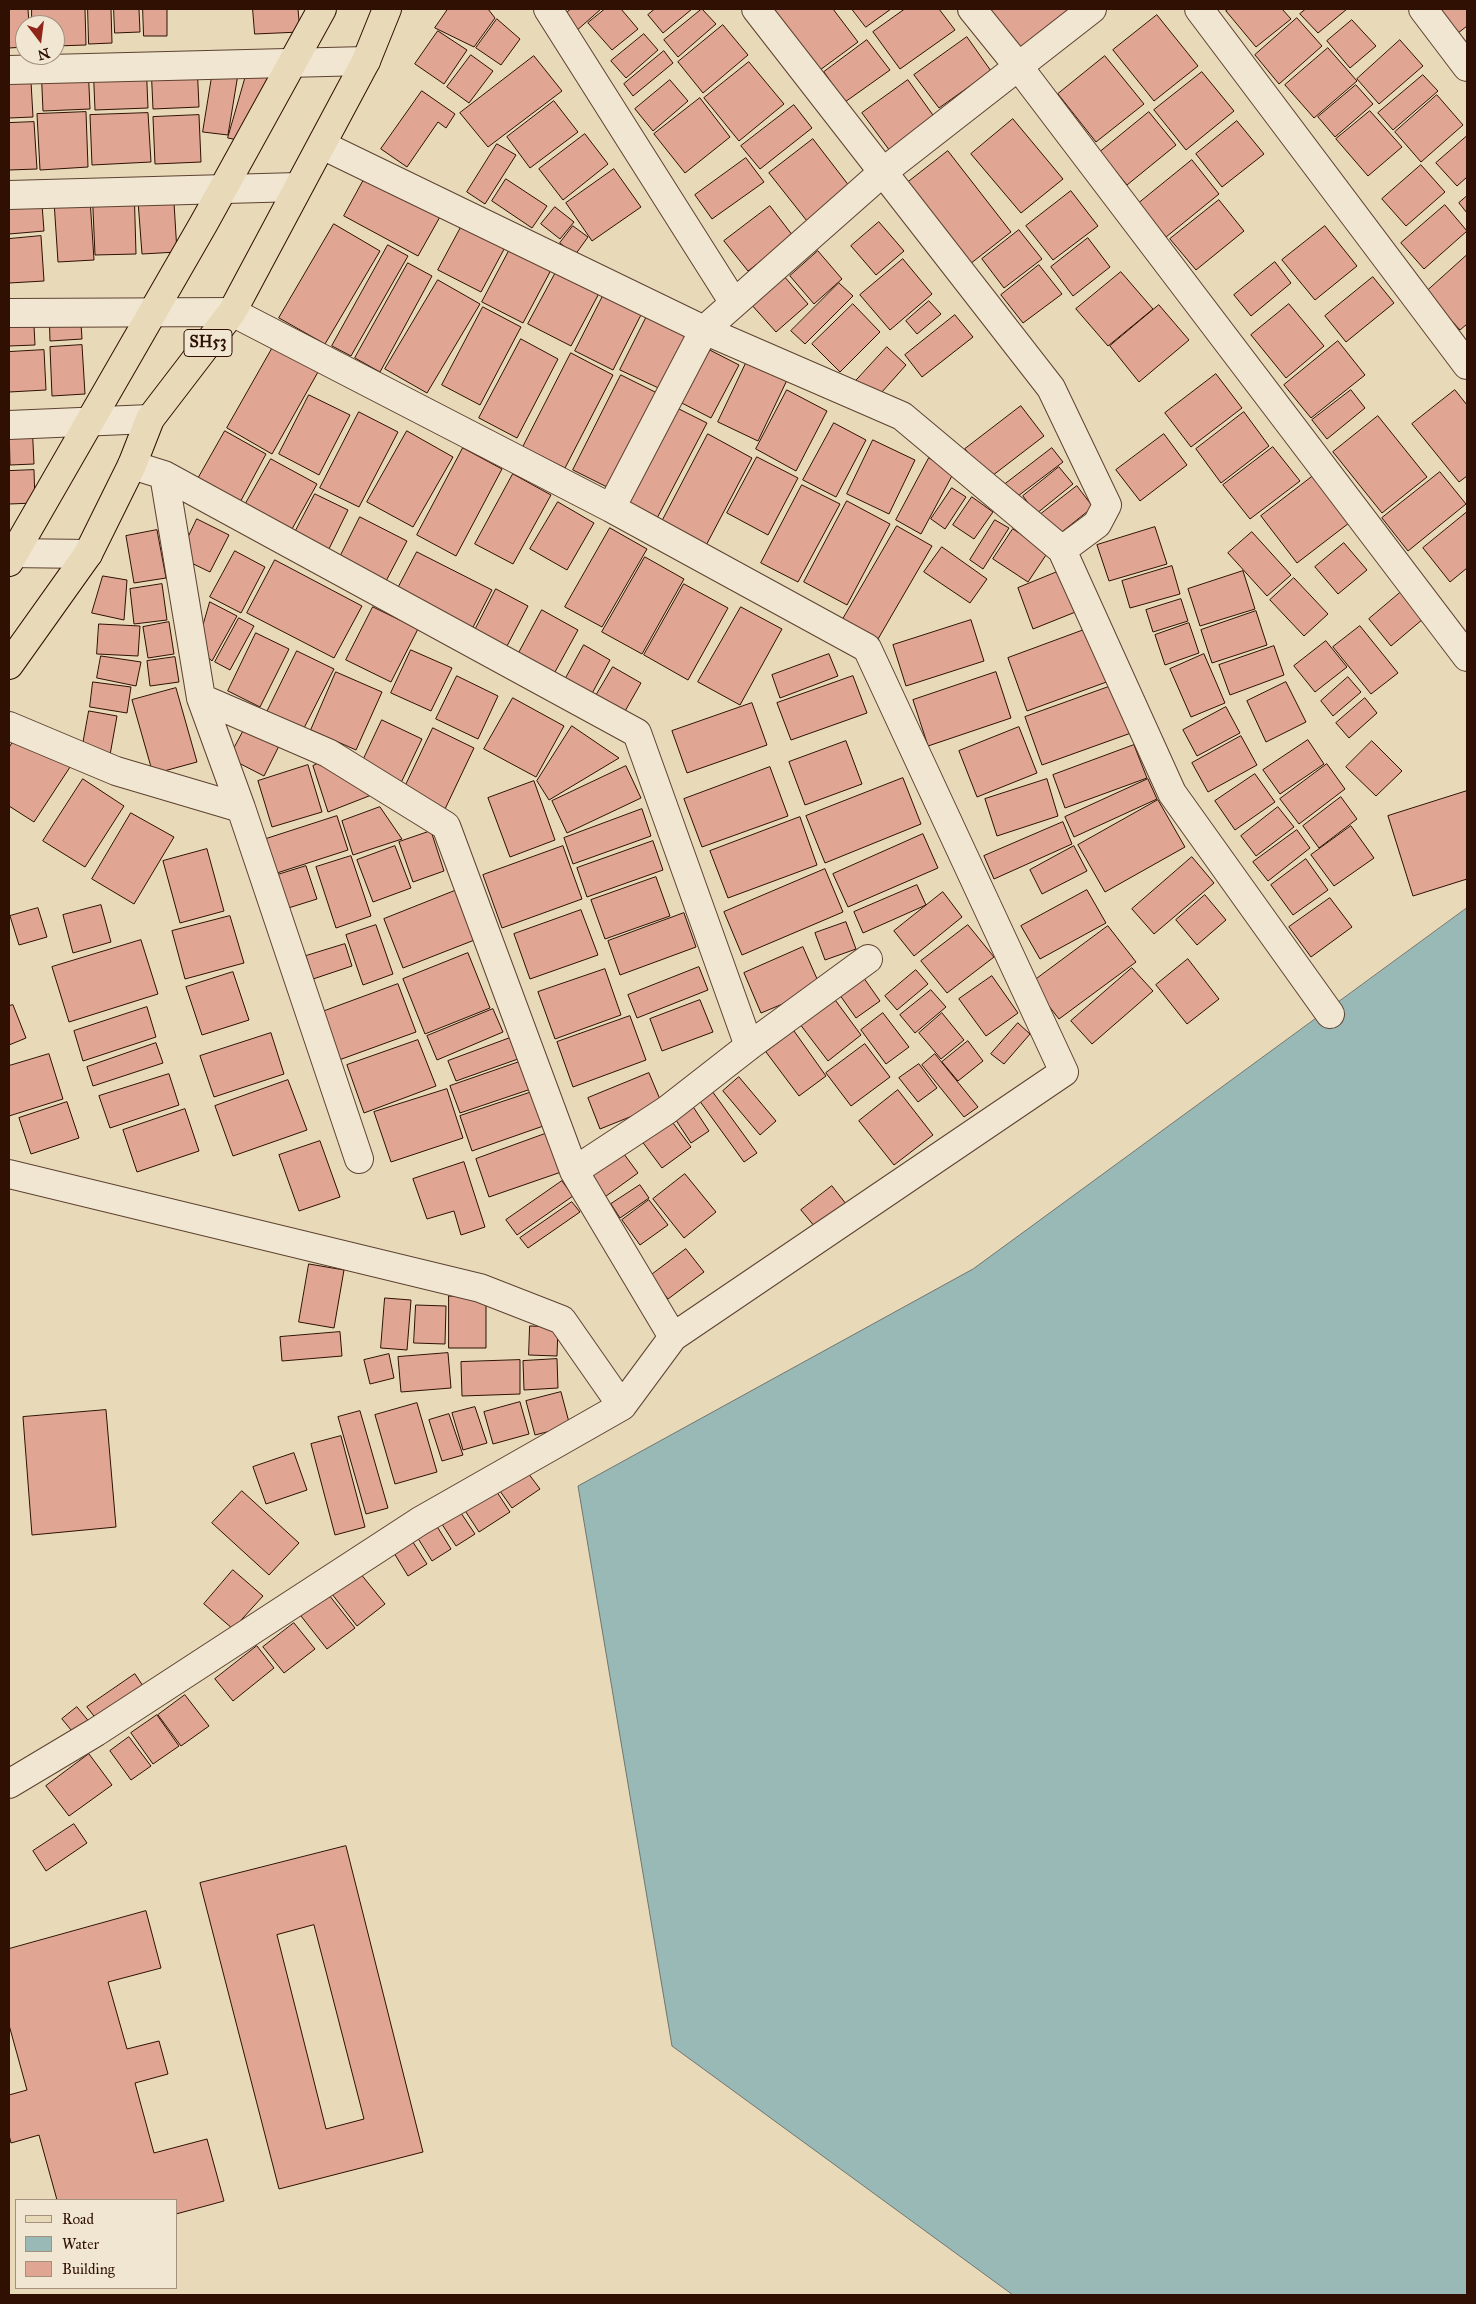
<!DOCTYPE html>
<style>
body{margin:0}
#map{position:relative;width:1476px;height:2304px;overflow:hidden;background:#e8d9b9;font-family:"IM FELL Great Primer",serif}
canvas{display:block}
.frame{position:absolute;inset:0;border:10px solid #2f1002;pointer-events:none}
.legend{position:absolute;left:15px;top:2199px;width:162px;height:90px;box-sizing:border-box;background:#f0e6d2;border:1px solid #a3907f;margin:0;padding:6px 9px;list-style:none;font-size:15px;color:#2f1002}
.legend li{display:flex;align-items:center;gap:10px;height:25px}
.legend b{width:25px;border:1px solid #a3907f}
.north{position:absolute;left:15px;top:15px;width:50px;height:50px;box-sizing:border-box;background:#f0e6d2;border:1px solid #a3907f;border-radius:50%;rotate:165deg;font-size:14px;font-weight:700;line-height:20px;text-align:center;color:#2f1002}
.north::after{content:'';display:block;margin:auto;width:18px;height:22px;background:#8f2418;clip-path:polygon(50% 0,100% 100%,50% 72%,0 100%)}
</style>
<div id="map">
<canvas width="1476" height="2304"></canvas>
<div class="frame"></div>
<ul class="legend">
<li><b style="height:6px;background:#e8d9b9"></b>Road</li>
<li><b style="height:14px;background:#99b9b7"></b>Water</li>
<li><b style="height:14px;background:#e0a693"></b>Building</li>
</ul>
<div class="north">N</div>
</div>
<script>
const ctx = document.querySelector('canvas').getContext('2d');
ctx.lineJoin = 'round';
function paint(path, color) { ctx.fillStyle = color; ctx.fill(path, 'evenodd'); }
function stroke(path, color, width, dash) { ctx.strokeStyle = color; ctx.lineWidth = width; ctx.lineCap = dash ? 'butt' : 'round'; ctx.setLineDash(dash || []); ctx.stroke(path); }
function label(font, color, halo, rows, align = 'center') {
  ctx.font = font + ' "IM FELL Great Primer",serif'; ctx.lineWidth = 4; ctx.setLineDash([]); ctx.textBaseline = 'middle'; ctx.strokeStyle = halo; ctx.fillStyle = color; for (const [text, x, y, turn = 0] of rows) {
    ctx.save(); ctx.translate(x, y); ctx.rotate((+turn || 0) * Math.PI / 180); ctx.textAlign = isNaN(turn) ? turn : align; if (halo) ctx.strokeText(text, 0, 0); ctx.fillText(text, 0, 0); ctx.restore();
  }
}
const water = new Path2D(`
 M1467,908V2295H1013L672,2046L578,1486L973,1269Z`);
paint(water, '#99b9b7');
stroke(water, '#6f756f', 1);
const building = new Path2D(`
 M9,9H28L29,25H25V47L9,48Z
 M32,9H85L86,45L55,46V25H32Z
 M88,9H111L112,43L89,44Z
 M114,9H139L140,32L115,33Z
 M143,9H167V36H144Z
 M253,9H298L300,32L255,34Z
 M448,9H488L495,18L474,47L435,28Z
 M571,9H601L575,32L562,17Z
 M605,9H621L638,29L612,50L588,23Z
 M655,9H692L663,33L648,15Z
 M702,9L716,24L678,57L664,40Z
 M767,9H833L858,42L816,73Z
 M852,9H891L866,27Z
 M905,9H939L955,30L900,69L873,32Z
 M990,9H1068L1072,13L1024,51Z
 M1229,9H1282L1291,19L1256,47L1226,11Z
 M1306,9H1347L1318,33L1300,14Z
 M1430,9H1467V26L1453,37Z
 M1157,15L1198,66L1154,101L1113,50Z
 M1297,18L1322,46L1279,84L1255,55Z
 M497,19L520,39L501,65L476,48Z
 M1352,20L1376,46L1350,68L1327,41Z
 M723,25L748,55L703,93L678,62Z
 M438,31L467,50L444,84L415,64Z
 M644,34L658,50L626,78L611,61Z
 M967,37L991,71L939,108L914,75Z
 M867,40L890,70L845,102L824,72Z
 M1400,40L1423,66L1379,104L1357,79Z
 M1328,48L1357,81L1314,118L1285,85Z
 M664,51L673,63L633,96L624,84Z
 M471,55L493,71L469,103L447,87Z
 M534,56L562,91L488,147L460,113Z
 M1105,56L1144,104L1096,142L1058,94Z
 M215,58L240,62L228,135L203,132Z
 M251,58L274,64L242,141L228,138Z
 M146,61L148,108L95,110L93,63Z
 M749,62L784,104L739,141L704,98Z
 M197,63L199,107L153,109L151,65Z
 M30,64L33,117L9,118V65Z
 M88,64L90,109L43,111L41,66Z
 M1202,72L1234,111L1186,150L1154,110Z
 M1423,75L1438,91L1393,130L1378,113Z
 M670,80L688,101L653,131L635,109Z
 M908,80L935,118L890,151L862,113Z
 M1356,85L1373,104L1335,137L1318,117Z
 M422,91L455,114L446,128L438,122L407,167L381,149Z
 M1437,95L1463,125L1421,162L1395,132Z
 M700,98L730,137L685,173L654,134Z
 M554,101L578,132L530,168L507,137Z
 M794,105L812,128L760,169L741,146Z
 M1370,111L1402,147L1368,176L1336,139Z
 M86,112L88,167L40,170L37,114Z
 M1149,112L1176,145L1127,185L1100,152Z
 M148,113L151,162L92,165L90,115Z
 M199,115L201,162L155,164L153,117Z
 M1013,119L1063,179L1021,213L971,154Z
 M1237,121L1264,154L1222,187L1196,154Z
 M34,122L37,169L9,170V123Z
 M585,134L608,164L563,200L539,169Z
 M1467,136V177L1457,186L1436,163Z
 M813,139L850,187L807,221L769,173Z
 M497,144L516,155L485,204L467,192Z
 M948,151L1011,232L970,264L907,183Z
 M746,158L764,182L712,219L695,195Z
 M1192,160L1219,194L1166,237L1139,203Z
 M1421,165L1445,192L1406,226L1382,199Z
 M614,169L641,207L592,241L566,203Z
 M367,174L441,215L418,256L344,216Z
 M506,179L547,206L532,228L492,201Z
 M89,184L94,260L58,262L53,186Z
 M134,185L136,254L95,255L92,187Z
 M173,186L177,252L142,254L137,188Z
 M41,191L44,231L9,234V193Z
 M1071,191L1098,226L1053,260L1026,226Z
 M1467,196V213L1459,203Z
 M1219,200L1244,231L1196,270L1170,239Z
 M1445,205L1467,231L1424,269L1401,243Z
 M770,206L793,236L748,271L724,241Z
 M555,207L574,222L560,239L541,224Z
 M466,218L509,240L481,292L438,270Z
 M879,222L904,251L876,275L851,246Z
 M334,224L380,251L325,344L279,318Z
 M573,226L588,237L575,255L560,243Z
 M1325,226L1357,266L1315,300L1282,260Z
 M1019,230L1042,259L1004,288L982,259Z
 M41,236L44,281L9,283V239Z
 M1088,238L1110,267L1073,296L1051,267Z
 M388,245L408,256L351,356L332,346Z
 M510,249L551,270L523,323L482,302Z
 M818,251L842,279L814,304L790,276Z
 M1467,255V324L1460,330L1426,292Z
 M903,259L932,294L890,330L860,295Z
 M562,261L604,284L571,346L528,324Z
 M1275,262L1291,283L1251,316L1234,295Z
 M408,263L432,276L380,372L355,358Z
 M1039,265L1062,294L1023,323L1001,295Z
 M1121,272L1153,309L1108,346L1076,309Z
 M783,275L808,304L776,332L750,303Z
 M1373,277L1394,303L1346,342L1325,316Z
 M438,280L480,304L427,393L385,369Z
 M839,283L853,296L805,344L791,331Z
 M607,288L645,307L613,370L575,351Z
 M929,301L941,314L917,334L906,321Z
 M853,304L880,332L840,372L812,344Z
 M1289,304L1324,346L1286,378L1251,335Z
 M1159,305L1189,340L1139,382L1110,346Z
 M33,307L35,345L9,346V308Z
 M80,307L82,339L50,341L49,309Z
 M483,307L521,327L480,405L442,385Z
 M955,315L973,337L922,377L905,355Z
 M647,316L694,339L667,392L620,370Z
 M521,339L558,359L517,438L479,418Z
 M1338,341L1365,375L1311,418L1284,385Z
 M82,345L85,394L52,396L50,347Z
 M702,346L739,365L711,418L674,399Z
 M273,347L318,372L272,454L227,428Z
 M887,347L906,365L873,402L853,384Z
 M44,350L46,390L9,392V352Z
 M571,353L613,375L565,468L523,447Z
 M748,359L788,378L758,441L718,422Z
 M1216,374L1242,408L1191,447L1165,413Z
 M621,375L665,397L617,492L573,470Z
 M787,390L827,411L796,471L756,449Z
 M1351,390L1365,408L1327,439L1312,420Z
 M1455,390L1467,405V476L1459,482L1412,424Z
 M309,395L350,415L319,475L279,454Z
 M669,404L707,423L655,522L618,502Z
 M1021,406L1044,436L988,479L965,449Z
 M359,412L398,432L359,507L320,488Z
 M1244,412L1269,446L1221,483L1196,449Z
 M1378,416L1427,477L1382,513L1333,452Z
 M32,422L34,464L10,465L9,423Z
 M834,423L866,440L836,497L803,480Z
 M225,431L266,454L237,508L195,484Z
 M407,431L453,457L413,527L367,502Z
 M708,434L752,458L701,555L657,531Z
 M1164,434L1187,465L1140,501L1116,470Z
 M873,440L915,460L889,514L847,494Z
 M1273,447L1300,481L1250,519L1223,485Z
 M463,448L502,469L456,556L417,535Z
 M1052,448L1063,462L1014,499L1004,485Z
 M757,457L798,478L768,535L727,513Z
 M929,458L954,472L921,534L896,520Z
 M271,459L317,484L287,538L241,512Z
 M1059,467L1073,484L1036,514L1023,496Z
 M34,470L35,503L9,504V471Z
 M1440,472L1466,504L1408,551L1382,518Z
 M513,474L551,495L513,564L475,544Z
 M1313,476L1349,523L1297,563L1261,516Z
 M802,485L840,504L798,582L761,563Z
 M1077,486L1093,507L1058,535L1041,514Z
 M952,488L966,497L945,529L931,519Z
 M315,494L348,510L326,555L292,538Z
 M972,497L993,512L974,539L953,525Z
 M847,501L890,524L847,605L804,582Z
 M558,502L594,523L567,570L530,549Z
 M1467,512V568L1450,582L1423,548Z
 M360,517L407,541L386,581L340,557Z
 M197,519L229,535L210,572L179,557Z
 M995,520L1009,528L983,569L970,560Z
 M897,526L932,546L878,639L843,619Z
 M1155,527L1167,564L1109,581L1097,545Z
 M610,528L647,549L602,627L565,607Z
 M1013,529L1048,552L1028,582L993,559Z
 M157,530L166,578L134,583L126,536Z
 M1252,532L1291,575L1267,596L1228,553Z
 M1344,543L1367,570L1338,594L1315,567Z
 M942,547L987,579L970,603L924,572Z
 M235,551L265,567L241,613L210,597Z
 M417,552L492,590L471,631L396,592Z
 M645,557L684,579L642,654L602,632Z
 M275,560L362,606L334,658L247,613Z
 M1172,566L1180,594L1130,608L1122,581Z
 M1062,570L1078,611L1033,629L1018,588Z
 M1243,571L1255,609L1200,626L1188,589Z
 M103,576L127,580L124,620L92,613Z
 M1294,578L1328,614L1304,636L1270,600Z
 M162,584L167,620L134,624L130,589Z
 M684,584L728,608L688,680L644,655Z
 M496,589L528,606L507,646L475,630Z
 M1401,592L1423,619L1391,646L1369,619Z
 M1181,599L1188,621L1153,632L1146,610Z
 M210,602L237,616L212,661L197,647Z
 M373,607L418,629L391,682L346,660Z
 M741,607L782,629L740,705L698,682Z
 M542,610L578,630L550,681L514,662Z
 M1256,611L1267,645L1212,663L1201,630Z
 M239,618L254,626L230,670L215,662Z
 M971,620L984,661L906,686L893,645Z
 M169,622L174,654L148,658L143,627Z
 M1189,623L1199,653L1165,665L1155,635Z
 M99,624L140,626L138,656L97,654Z
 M1360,626L1398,673L1371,694L1333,647Z
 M1092,627L1112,680L1027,711L1008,658Z
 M256,633L289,649L260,707L228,691Z
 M1326,641L1347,667L1315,692L1294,666Z
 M584,645L610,660L588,701L561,687Z
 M1274,646L1284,675L1230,695L1219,665Z
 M411,650L452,668L431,711L391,693Z
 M297,651L334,669L303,730L267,712Z
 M829,654L838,676L780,698L772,675Z
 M1204,654L1225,703L1191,717L1170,669Z
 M101,656L141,662L136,686L97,678Z
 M175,657L179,682L150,686L147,661Z
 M613,667L641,683L620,720L591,704Z
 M336,672L382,692L356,750L311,730Z
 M996,672L1011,718L928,746L913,700Z
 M457,676L498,696L478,739L436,719Z
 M853,676L867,713L791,740L777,703Z
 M1348,677L1361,692L1333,716L1321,701Z
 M93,682L131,687L127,713L90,707Z
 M1286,682L1306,722L1266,742L1247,701Z
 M1114,685L1131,733L1042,765L1025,717Z
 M176,688L197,762L153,774L132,700Z
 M513,698L564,726L536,777L484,749Z
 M1365,698L1377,713L1349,738L1336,723Z
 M752,703L767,745L687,773L672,731Z
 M1226,707L1240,733L1197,756L1183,730Z
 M89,711L117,716L110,755L82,750Z
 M382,720L422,739L399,787L359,769Z
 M246,726L280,744L264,776L229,758Z
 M572,726L619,758L549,800L537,781Z
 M22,727L74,761L34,822L9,806V748Z
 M1019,727L1037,773L977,797L959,751Z
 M433,728L474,748L445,809L404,789Z
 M1241,736L1257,765L1208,792L1192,763Z
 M1308,740L1324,764L1280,794L1263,770Z
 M846,741L862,784L805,805L789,762Z
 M1372,741L1402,771L1376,796L1346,767Z
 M1134,745L1147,778L1065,808L1053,775Z
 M323,761L374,794L328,812L313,766Z
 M1327,764L1345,789L1299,824L1280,799Z
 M308,765L322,812L272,827L258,781Z
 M626,766L641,798L567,833L552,801Z
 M770,767L788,816L702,847L684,799Z
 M1255,774L1275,802L1235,830L1215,801Z
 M903,778L921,824L825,863L806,816Z
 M83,779L124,806L85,867L43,841Z
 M1047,779L1058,816L997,836L985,799Z
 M1148,779L1157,799L1074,837L1065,817Z
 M534,781L555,840L510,857L488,798Z
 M1467,791V879L1413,896L1388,816Z
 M1341,797L1357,819L1319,848L1303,826Z
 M1158,800L1185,847L1105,892L1078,845Z
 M380,807L402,839L353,855L342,821Z
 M1278,807L1294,827L1256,856L1241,836Z
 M642,809L651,836L573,864L564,838Z
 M131,813L174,837L134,904L92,879Z
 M337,816L348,850L277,873L266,839Z
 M800,817L817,865L728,898L710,851Z
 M1063,822L1072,844L994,879L984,856Z
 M1351,826L1374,858L1334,886L1311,855Z
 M1297,830L1310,848L1268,881L1253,862Z
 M431,831L444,871L413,882L399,842Z
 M923,834L938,868L848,907L833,874Z
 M653,841L663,870L587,897L577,868Z
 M395,846L411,888L373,902L357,860Z
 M563,846L582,899L502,928L483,875Z
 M1074,846L1087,871L1042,894L1030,870Z
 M207,849L224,911L180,923L163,861Z
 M351,856L371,916L336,928L316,867Z
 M1192,857L1214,883L1154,934L1132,909Z
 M1306,859L1328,890L1293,915L1271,885Z
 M306,866L317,899L282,910L271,877Z
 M825,869L843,912L742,955L724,912Z
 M656,877L670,916L605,939L591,900Z
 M917,885L926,905L863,933L854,912Z
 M457,890L477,939L403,968L384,919Z
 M1087,890L1106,923L1040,959L1021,926Z
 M943,892L962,917L914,956L894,931Z
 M1205,895L1226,920L1197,945L1176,920Z
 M1330,898L1352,927L1311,957L1289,927Z
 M101,905L111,942L73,953L63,915Z
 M38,908L47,937L19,945L10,916Z
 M581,910L598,955L530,979L514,934Z
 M684,913L696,947L620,975L608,941Z
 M230,916L244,963L185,979L172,931Z
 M846,922L856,949L825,960L815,933Z
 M376,925L393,974L363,985L346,935Z
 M968,925L994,957L947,993L921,961Z
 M1108,926L1136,962L1059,1019L1031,983Z
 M141,940L158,994L69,1022L52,967Z
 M345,944L352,966L313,979L306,956Z
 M803,947L821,988L761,1013L744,973Z
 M468,953L490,1008L425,1034L403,979Z
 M1188,959L1219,999L1187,1024L1156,985Z
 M699,967L708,990L637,1018L628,995Z
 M1132,968L1153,991L1092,1044L1071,1021Z
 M605,969L621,1015L555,1039L538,992Z
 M916,970L928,984L897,1010L885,996Z
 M233,972L249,1020L202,1035L186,987Z
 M861,974L880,1001L856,1018L837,991Z
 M992,976L1018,1013L986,1036L959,999Z
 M398,984L416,1032L339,1060L322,1012Z
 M827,989L861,1035L828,1061L793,1015Z
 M931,990L946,1007L915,1033L900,1015Z
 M700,1000L713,1032L662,1051L650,1019Z
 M13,1005L26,1038L9,1045V1006Z
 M147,1007L156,1037L83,1061L74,1031Z
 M493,1009L503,1032L437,1060L427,1036Z
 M883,1013L909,1047L886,1064L861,1030Z
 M942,1013L964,1040L941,1059L919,1033Z
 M630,1016L646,1060L573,1087L557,1042Z
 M1018,1023L1030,1034L1004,1064L991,1054Z
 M794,1031L826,1076L799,1096L766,1052Z
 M271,1033L284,1074L214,1097L200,1056Z
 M510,1038L518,1059L456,1081L448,1061Z
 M418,1040L436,1086L364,1113L347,1065Z
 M968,1041L983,1061L958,1081L942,1062Z
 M156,1043L163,1063L93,1086L87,1067Z
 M865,1044L890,1077L851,1106L826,1073Z
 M49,1054L63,1099L9,1116V1066Z
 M935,1054L978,1107L964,1117L922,1065Z
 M525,1060L534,1088L460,1113L450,1086Z
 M919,1064L937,1088L918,1102L899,1078Z
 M649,1073L662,1104L600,1129L588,1098Z
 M169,1074L179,1105L110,1128L99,1096Z
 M739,1077L776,1121L760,1135L723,1091Z
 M288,1080L307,1130L233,1156L215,1106Z
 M447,1089L463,1138L391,1162L374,1112Z
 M538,1090L549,1124L472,1151L460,1116Z
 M898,1090L933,1135L894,1165L859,1121Z
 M712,1091L757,1153L744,1162L699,1100Z
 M688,1099L709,1131L691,1143L670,1111Z
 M67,1102L79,1138L31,1154L19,1118Z
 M185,1109L199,1151L137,1172L123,1130Z
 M667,1115L691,1147L662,1168L638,1136Z
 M553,1131L567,1170L489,1197L476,1159Z
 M320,1141L340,1197L299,1211L279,1155Z
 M618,1146L638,1173L602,1199L583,1172Z
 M464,1162L485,1227L461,1235L454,1211L427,1219L413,1179Z
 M685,1174L716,1212L684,1238L653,1199Z
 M562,1181L573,1196L517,1235L506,1220Z
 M640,1185L649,1198L620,1218L611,1204Z
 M832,1186L850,1209L820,1233L801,1210Z
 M649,1200L668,1225L640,1245L622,1220Z
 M572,1202L580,1212L528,1248L520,1238Z
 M686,1249L704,1272L668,1299L650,1276Z
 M309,1264L344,1270L334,1328L299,1322Z
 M449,1296H486V1348H449Z
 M385,1298L411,1300L407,1350L381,1348Z
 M416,1305L446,1306L445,1344L414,1343Z
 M530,1326L558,1327L557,1356L529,1355Z
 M340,1332L342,1356L282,1361L280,1337Z
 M448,1353L451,1388L401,1392L398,1357Z
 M389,1354L394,1378L370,1384L364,1360Z
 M557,1359L558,1388L524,1390L523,1361Z
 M520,1360V1394L462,1396L461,1362Z
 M561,1392L570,1426L535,1435L526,1401Z
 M520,1402L529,1434L493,1444L484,1412Z
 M417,1403L437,1472L395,1484L375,1415Z
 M475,1407L487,1443L463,1450L452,1413Z
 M106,1410L116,1527L32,1535L23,1417Z
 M360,1411L388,1508L366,1514L338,1417Z
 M449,1414L463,1455L442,1461L429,1420Z
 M341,1436L365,1527L335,1535L311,1444Z
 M294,1453L307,1490L266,1504L253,1467Z
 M522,1465L540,1489L512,1508L495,1484Z
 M491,1483L510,1512L479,1532L460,1503Z
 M242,1491L299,1543L269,1575L212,1523Z
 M457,1507L475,1534L456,1546L438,1518Z
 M433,1520L451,1549L432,1561L414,1532Z
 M409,1536L427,1564L408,1576L391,1548Z
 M233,1570L263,1596L233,1629L204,1604Z
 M360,1573L385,1604L357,1626L332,1594Z
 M329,1595L355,1628L327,1649L301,1616Z
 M294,1623L315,1649L284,1673L263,1647Z
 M257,1646L274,1668L233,1701L215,1679Z
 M135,1674L147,1692L100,1724L87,1707Z
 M185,1695L209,1726L181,1746L158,1715Z
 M77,1707L91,1724L76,1736L62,1719Z
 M157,1715L179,1746L153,1764L131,1733Z
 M129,1737L151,1766L131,1780L110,1751Z
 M89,1754L112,1785L69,1816L46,1786Z
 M74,1824L87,1843L46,1871L33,1851Z
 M346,1846L423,2152L279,2189L200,1883ZM314,1925L364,2119L326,2129L277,1935Z
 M146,1911L161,1968L108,1982L127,2049L159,2041L168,2074L135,2083L154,2153L207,2139L224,2201L176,2214V2200H57L39,2135L11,2143L9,2135V2095L27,2090L9,2025V1949Z`);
paint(building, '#e0a693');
stroke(building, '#2f1002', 1);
const minor = new Path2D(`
 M548,9L734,303
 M756,9L1051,388L1107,505L1097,524L1062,550
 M972,9L1018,66L1467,657
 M1199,9L1467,365
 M1423,9L1467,67
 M9,70L366,61
 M322,145L704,330L902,416L1062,550L1172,793L1330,1014
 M9,195L298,187
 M9,313L232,312L611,508L867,648L1064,1072L673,1337L622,1406L420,1521L96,1732L9,1784
 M9,425L150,419
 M132,465L164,475L637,733L749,1046
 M164,475L201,698L241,808L359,1159
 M611,508L704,330L883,172L1092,9
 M9,553L88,554
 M201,698L328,753L446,826L574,1171L673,1337
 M9,726L116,771L241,808
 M574,1171L667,1110L749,1046L868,959
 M9,1174L480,1288L562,1320L622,1406`);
const major = new Path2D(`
 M9,562L204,223L322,9
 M9,665L88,554L132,465L150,419L232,312L366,61L387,9`);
stroke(minor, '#5d4230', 30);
stroke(major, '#2f1002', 30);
stroke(minor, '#f0e6d2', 28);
stroke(major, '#e8d9b9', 28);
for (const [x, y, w] of [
 [208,343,48]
]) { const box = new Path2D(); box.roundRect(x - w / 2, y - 13.5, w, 27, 4); ctx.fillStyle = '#f0e6d2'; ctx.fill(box); stroke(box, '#2f1002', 1); }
label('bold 16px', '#2f1002', null, [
 ["SH53",208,343]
]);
</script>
